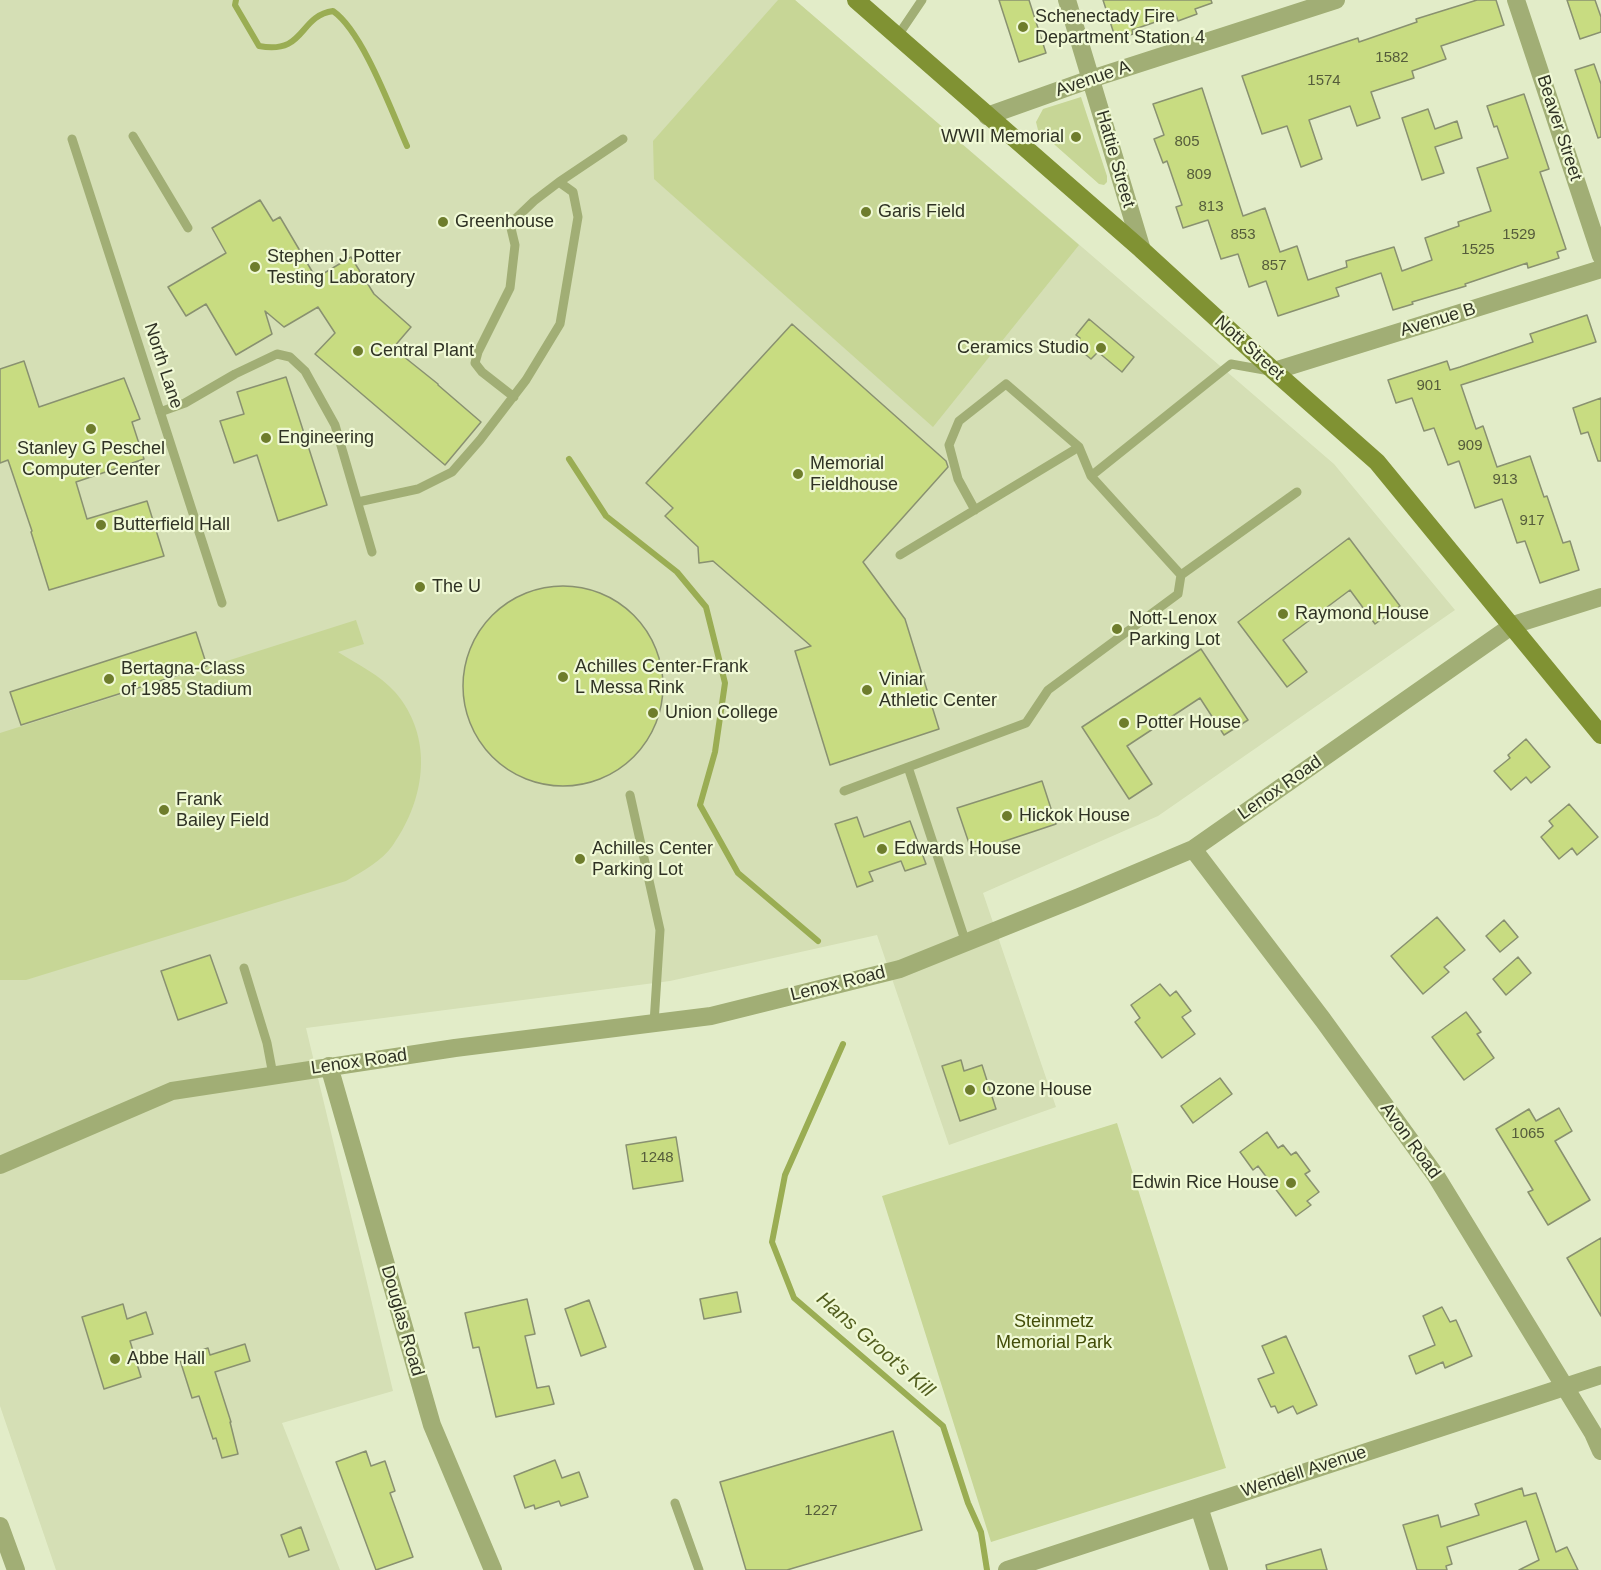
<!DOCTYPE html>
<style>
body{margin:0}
canvas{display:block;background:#e2ecc8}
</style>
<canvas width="1601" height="1570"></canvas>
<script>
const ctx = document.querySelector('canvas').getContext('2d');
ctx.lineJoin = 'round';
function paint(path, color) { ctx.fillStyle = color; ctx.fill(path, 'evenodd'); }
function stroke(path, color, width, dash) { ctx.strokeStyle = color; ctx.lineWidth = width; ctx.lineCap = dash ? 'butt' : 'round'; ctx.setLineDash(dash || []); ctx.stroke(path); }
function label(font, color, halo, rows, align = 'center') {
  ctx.font = font + ' Helvetica,sans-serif'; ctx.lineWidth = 4.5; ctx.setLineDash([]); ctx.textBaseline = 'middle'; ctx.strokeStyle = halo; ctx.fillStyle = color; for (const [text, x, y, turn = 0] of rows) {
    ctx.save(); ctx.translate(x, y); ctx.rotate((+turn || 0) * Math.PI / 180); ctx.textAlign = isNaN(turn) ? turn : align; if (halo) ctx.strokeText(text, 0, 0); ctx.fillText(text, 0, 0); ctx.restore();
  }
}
paint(new Path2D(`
 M0,0H795L1334,464L1455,610L1158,816L983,893L1056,1107L949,1145L877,935L670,981L306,1028L393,1391L282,1423L340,1570H56L0,1406Z`), '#d5dfb5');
paint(new Path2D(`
 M778,0H795L1079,245L933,427L654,179L653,141Z
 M1081,97L1107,176V182L1104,185L1099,184L1038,130L1036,122L1043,109Z
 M356,620L364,644L338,652C357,664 380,675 395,692C434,737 426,798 393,845C382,861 363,871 346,881L26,980H0V733Z
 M1117,1123L1226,1468L991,1542L882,1196Z`), '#c7d696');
stroke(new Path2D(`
 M236,0L235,5L259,46C306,55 298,16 333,11C363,32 391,110 407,146
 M569,459L606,516L677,572L706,607L725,683L715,752L700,805L738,873L818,941
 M843,1044L785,1175L772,1242L794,1298L943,1426L968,1503L981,1532L987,1570`), '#9aad53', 6);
const building = new Path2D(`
 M999,0H1029L1046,53L1019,62Z
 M1103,0H1211L1212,3L1195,9L1197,14L1178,21L1176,15L1132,30L1133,34L1116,40Z
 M1477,0H1496L1504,25L1441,46L1446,59L1412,71L1414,78L1371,92L1380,118L1357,126L1350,106L1309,120L1322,159L1301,167L1287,126L1262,134L1242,76L1358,38L1359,42L1417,22L1416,19Z
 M1567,0H1595L1601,17V32L1580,39Z
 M1594,64L1601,84V137L1598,138L1575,70Z
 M1202,88L1243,216L1265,208L1280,252L1297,246L1308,280L1347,267L1346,261L1394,247L1402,271L1432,260L1425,238L1459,226L1458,222L1491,211L1477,168L1508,158L1497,126L1494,127L1487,106L1524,94L1549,169L1540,172L1566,249L1557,252L1559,258L1528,268L1527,263L1465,284L1466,286L1412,302L1413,304L1393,310L1381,273L1336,288L1339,296L1278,316L1266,281L1249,287L1238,254L1221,259L1208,220L1183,228L1176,207L1182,205L1167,161L1163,163L1154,139L1164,135L1153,104Z
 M1428,109L1435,129L1457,121L1462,138L1435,147L1444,173L1422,180L1402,118Z
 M260,200L273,221L280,217L316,278L351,257L374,294L411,327L393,348L438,384V385L481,422L445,465L315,354L335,333L318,307L284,327L265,311L272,334L236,355L206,304L186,316L168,287L226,253L212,228Z
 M1587,315L1596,342L1461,385L1476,429L1483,426L1497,467L1530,456L1544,497L1547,496L1563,543L1570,541L1579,570L1540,583L1525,541L1517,543L1502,499L1475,508L1459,461L1448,465L1434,428L1424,431L1412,398L1396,403L1388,380L1447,361L1450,370L1460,367L1533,342L1530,334Z
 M1089,319L1134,357L1122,372L1098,352L1091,359L1074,345L1080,338L1076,335Z
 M792,324L946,461L948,467L863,562L905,619L939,729L830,765L795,651L811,646L713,561L699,563L698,547L665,516L673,508L646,483Z
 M24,361L39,407L124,378L140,419L132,422L144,459L76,482L87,519L147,501L164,556L49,590L31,532L32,531L8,460L0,463V369Z
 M286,377L327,505L278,521L257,455L234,463L220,421L244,414L237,392Z
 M1601,398V461H1598L1588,432L1581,434L1573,408Z
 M1349,538L1400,606L1375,624L1350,590L1283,640L1307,672L1287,687L1238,622Z
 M463 686a100 100 0 1 1 200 0a100 100 0 1 1-200 0Z
 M196,632L207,666L21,725L10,692Z
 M1201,649L1248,720L1224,735L1200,698L1127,746L1152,784L1129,799L1082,727Z
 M1526,739L1550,767L1531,783L1526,777L1511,790L1494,771L1510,758L1508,755Z
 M1042,781L1056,824L972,852L957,808Z
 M1569,804L1598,837L1577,855L1572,848L1559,859L1541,837L1553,826L1549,821Z
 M857,817L864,837L910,821L926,864L905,871L901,861L869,872L873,881L857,887L835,824Z
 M1437,917L1465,950L1444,967L1449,972L1423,994L1391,956Z
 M1504,920L1518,937L1500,952L1486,936Z
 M210,955L227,1003L178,1020L161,971Z
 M1518,957L1531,973L1506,995L1493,979Z
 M1160,984L1170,996L1176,991L1191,1011L1182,1017L1195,1034L1162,1058L1135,1022L1140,1018L1131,1005Z
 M1466,1012L1481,1032L1477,1034L1494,1058L1464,1080L1432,1037Z
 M961,1060L964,1071L982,1065L996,1109L960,1121L942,1066Z
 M1220,1078L1232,1094L1193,1123L1181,1106Z
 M1559,1108L1572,1131L1555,1141L1590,1200L1548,1225L1528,1192L1533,1190L1496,1129L1529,1109L1536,1121Z
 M1267,1132L1278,1148L1283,1145L1291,1155L1296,1152L1310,1171L1305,1174L1319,1192L1307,1201L1311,1205L1296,1216L1258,1166L1253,1170L1240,1152Z
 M676,1137L683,1181L633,1189L626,1145Z
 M1601,1238V1316L1567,1258Z
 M737,1292L741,1312L704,1319L700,1299Z
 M527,1299L535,1334L525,1336L537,1388L549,1386L554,1404L496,1417L479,1347L473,1348L465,1313Z
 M589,1300L606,1347L581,1356L565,1309Z
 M123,1304L127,1319L146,1312L153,1334L130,1341L141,1377L104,1389L82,1317Z
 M1442,1307L1450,1322L1456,1320L1472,1356L1445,1368L1443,1362L1416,1374L1409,1356L1435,1345L1423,1316Z
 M1286,1336L1317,1405L1297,1414L1293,1406L1278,1413L1275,1406L1271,1407L1258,1379L1274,1373L1262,1346Z
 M245,1344L250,1361L215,1372L231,1422H230L238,1454L222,1458L216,1438L213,1439L199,1396L192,1398L179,1357L208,1348L210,1355Z
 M893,1431L922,1530L787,1570H746L720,1482Z
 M366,1451L371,1466L385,1461L395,1491L390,1493L413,1557L376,1570L336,1462Z
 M555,1460L562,1478L579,1472L588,1497L561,1506L559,1501L535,1509L534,1505L525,1508L514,1476Z
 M1522,1488L1524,1496L1536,1493L1556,1552L1567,1547L1578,1570H1519L1539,1560L1526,1521L1447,1547L1452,1564L1446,1566L1447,1570H1417L1403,1525L1438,1515L1441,1527L1479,1515L1475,1504Z
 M301,1527L309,1550L289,1557L281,1535Z
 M1321,1549L1327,1570H1267L1266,1565Z`);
paint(building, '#c8dc81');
stroke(building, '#899170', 1.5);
stroke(new Path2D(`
 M897,37L922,0
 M133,136L188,228
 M72,139L222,603
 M559,182L623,139
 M160,412L185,403L235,374L277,354L290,357L305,371L335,425L372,552
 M358,502L418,489L452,472L480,440L526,380L560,324L578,217L573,192L559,182L534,201L510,224L515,245L510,288L478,352L475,363L482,372L514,397
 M975,510L958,479L949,445L959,421L1006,384L1079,447L1091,476
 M900,555L1079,447
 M1181,575L1297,492
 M908,767L966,943
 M844,791L1026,723L1048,690L1178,594L1181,575L1091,476L1231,364L1270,371
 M630,795L660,930L654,1023
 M244,968L267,1043L273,1075
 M675,1503L699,1570`), '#a1ae75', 9);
stroke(new Path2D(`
 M1067,0L1142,250
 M1516,0L1601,256
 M987,116L1091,79L1336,0
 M1274,371L1601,269
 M1193,849L1323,1020L1436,1176L1593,1433L1601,1451
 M329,1066L432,1425L493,1570
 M0,1165L172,1091L455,1048L711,1016L900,969L1079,897L1193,849L1513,625L1601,597
 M1199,1507L1219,1570
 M0,1526L16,1570
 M1007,1570L1601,1375`), '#a1ae75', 18);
stroke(new Path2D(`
 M856,0L1142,250L1274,371L1377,462L1601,735`), '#809233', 18);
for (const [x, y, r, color] of [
 [1023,27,6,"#6e7d2c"],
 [1076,137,6,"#6e7d2c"],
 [866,212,6,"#6e7d2c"],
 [443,222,6,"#6e7d2c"],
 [255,267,6,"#6e7d2c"],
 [1101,348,6,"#6e7d2c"],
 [358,351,6,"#6e7d2c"],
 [91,429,6,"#6e7d2c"],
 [266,438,6,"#6e7d2c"],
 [798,474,6,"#6e7d2c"],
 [101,525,6,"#6e7d2c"],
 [420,587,6,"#6e7d2c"],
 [1283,614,6,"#6e7d2c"],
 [1117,629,6,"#6e7d2c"],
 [563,677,6,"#6e7d2c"],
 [109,679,6,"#6e7d2c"],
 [867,690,6,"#6e7d2c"],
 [653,713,6,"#6e7d2c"],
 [1124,723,6,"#6e7d2c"],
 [164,810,6,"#6e7d2c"],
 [1007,816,6,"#6e7d2c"],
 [882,849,6,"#6e7d2c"],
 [580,859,6,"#6e7d2c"],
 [970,1090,6,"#6e7d2c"],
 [1291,1183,6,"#6e7d2c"],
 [115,1359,6,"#6e7d2c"]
]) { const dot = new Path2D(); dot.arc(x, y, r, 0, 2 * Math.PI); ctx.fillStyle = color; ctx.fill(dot); stroke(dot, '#f0f9d5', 2); }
label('15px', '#555c3b', null, [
 ["1582",1392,58],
 ["1574",1324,81],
 ["805",1187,142],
 ["809",1199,175],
 ["813",1211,207],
 ["853",1243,235],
 ["1529",1519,235],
 ["1525",1478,250],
 ["857",1274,266],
 ["901",1429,386],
 ["909",1470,446],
 ["913",1505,480],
 ["917",1532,521],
 ["1065",1528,1134],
 ["1248",657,1158],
 ["1227",821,1511]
]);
label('18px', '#2f3224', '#f0f9d5', [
 ["Schenectady Fire",1035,17],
 ["Department Station 4",1035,38],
 ["WWII Memorial",1064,137,"right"],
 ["Garis Field",878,212],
 ["Greenhouse",455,222],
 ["Stephen J Potter",267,257],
 ["Testing Laboratory",267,278],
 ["Ceramics Studio",1089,348,"right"],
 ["Central Plant",370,351],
 ["Engineering",278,438],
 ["Stanley G Peschel",91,449,"center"],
 ["Computer Center",91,470,"center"],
 ["Memorial",810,464],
 ["Fieldhouse",810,485],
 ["Butterfield Hall",113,525],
 ["The U",432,587],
 ["Raymond House",1295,614],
 ["Nott-Lenox",1129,619],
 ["Parking Lot",1129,640],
 ["Achilles Center-Frank",575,667],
 ["L Messa Rink",575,688],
 ["Bertagna-Class",121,669],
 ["of 1985 Stadium",121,690],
 ["Viniar",879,680],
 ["Athletic Center",879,701],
 ["Union College",665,713],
 ["Potter House",1136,723],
 ["Frank",176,800],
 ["Bailey Field",176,821],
 ["Hickok House",1019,816],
 ["Achilles Center",592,849],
 ["Parking Lot",592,870],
 ["Edwards House",894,849],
 ["Ozone House",982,1090],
 ["Edwin Rice House",1279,1183,"right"],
 ["Abbe Hall",127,1359]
], 'left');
label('18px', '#2f3224', '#f0f9d5', [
 ["Avenue A",1093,79,-19],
 ["Beaver Street",1559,128,72],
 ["Hattie Street",1115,159,74],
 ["Avenue B",1438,320,-17],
 ["Nott Street",1249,348,42],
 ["North Lane",163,366,72],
 ["Lenox Road",1280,788,-35],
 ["Lenox Road",838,984,-14],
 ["Lenox Road",359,1062,-8],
 ["Avon Road",1410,1141,54],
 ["Douglas Road",402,1321,74],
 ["Wendell Avenue",1304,1472,-18]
]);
label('18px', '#424d08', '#f0f9d5', [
 ["Steinmetz",1054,1322],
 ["Memorial Park",1054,1343]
]);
label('italic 20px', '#525e1e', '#f0f9d5', [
 ["Hans Groot's Kill",875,1345,41]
]);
</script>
